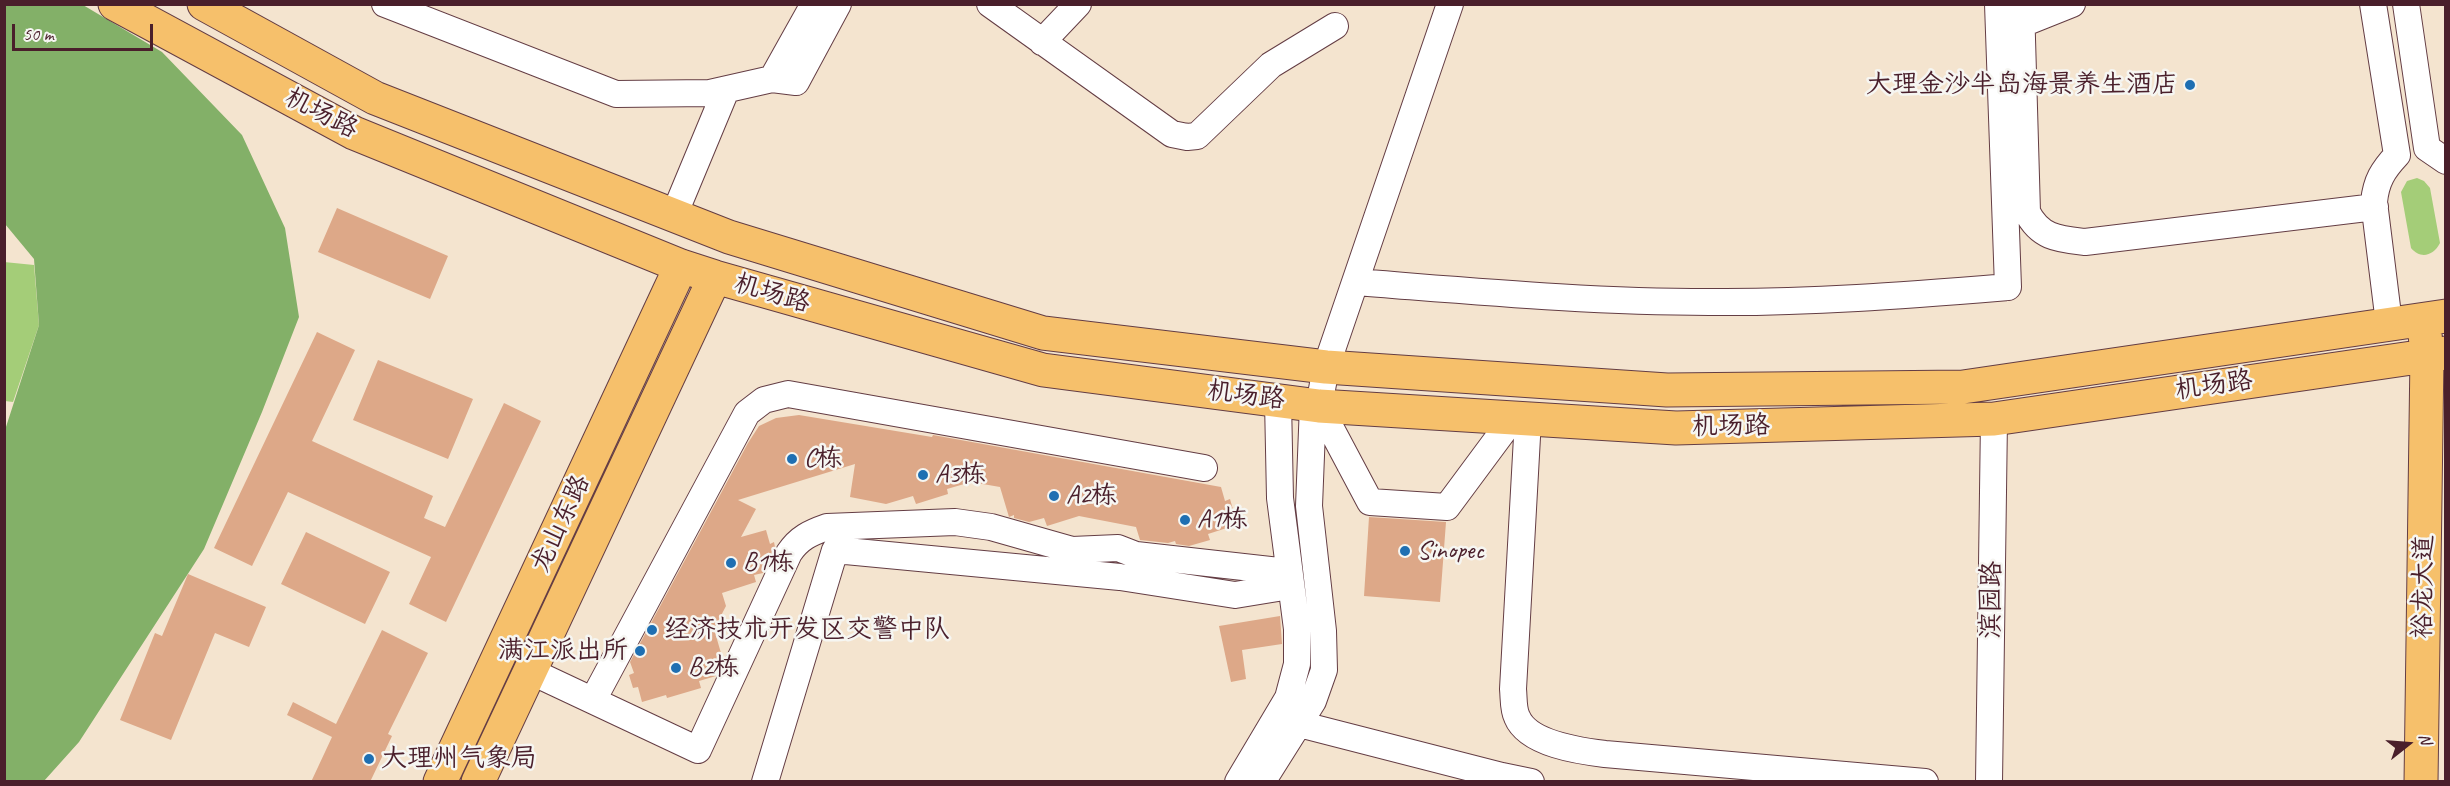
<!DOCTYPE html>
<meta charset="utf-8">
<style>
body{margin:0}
#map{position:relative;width:2450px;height:786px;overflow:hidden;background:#f4e4cf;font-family:Caveat,sans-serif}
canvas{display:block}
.frame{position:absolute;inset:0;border:6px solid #4a1f2b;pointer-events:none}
.north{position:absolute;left:2378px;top:714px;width:60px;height:60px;-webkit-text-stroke:4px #f6f6f2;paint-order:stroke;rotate:73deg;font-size:16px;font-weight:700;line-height:24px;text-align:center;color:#4a1f2b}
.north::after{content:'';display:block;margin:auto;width:21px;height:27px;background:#4a1f2b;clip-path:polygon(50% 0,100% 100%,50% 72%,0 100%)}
.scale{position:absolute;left:12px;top:24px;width:141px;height:27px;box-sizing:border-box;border:3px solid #4a1f2b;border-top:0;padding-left:8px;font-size:18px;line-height:21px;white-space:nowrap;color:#4a1f2b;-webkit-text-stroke:4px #f6f6f2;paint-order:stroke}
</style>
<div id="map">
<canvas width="2450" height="786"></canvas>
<div class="frame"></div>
<div class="north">N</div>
<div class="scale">50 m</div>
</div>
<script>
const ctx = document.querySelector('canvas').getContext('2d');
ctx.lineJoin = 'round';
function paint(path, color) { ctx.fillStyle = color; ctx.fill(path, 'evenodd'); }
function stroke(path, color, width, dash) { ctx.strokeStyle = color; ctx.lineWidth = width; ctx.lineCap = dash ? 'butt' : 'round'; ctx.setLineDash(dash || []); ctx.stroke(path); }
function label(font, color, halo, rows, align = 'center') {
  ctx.font = font + ' Caveat,"LXGW WenKai TC",sans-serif'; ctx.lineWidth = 5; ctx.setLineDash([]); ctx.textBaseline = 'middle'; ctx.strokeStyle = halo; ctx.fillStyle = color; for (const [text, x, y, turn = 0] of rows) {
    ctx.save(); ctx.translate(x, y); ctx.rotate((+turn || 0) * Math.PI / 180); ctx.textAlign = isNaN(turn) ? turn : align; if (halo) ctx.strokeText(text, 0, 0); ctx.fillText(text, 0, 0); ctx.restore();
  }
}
paint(new Path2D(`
 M2417,178L2424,181L2430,188L2440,243C2434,255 2421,260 2411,248L2401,192L2407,181Z
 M4,262L34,265L39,325L13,402L5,401Z`), '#a4cd78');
paint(new Path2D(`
 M5,4L83,5L162,52L242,135L285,228L299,317L262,412L204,549L79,742L44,781H5V430L39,325L34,259L5,224Z`), '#83b068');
paint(new Path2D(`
 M337,208L448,256L430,299L318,252Z
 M317,332L355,350L312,441L433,496L424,518L445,527L504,403L541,421L446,622L409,604L431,557L288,492L252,566L214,548Z
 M378,360L473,399L448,459L353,420Z
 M799,415L932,437L933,435L1221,487L1225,501L1230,499L1234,513L1229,514L1233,526L1208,534L1210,540L1189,546L1176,544L1175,541L1168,543L1140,540L1136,527L1079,516L1047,526L1044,518L1029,522L1014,518V515L1009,517L1000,487L971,482L947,489L948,494L916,504L913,496L886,504L850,497L855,464L738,500L756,509L741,537L766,530L770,544L774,542L775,547L763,573L754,575L756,582L722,593L726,606L714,629L723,660L719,662L720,666L716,676L699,681L701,688L667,698L666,695L642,702L638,687L633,688L629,675L634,673L630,662L748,443L759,426L776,418Z
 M1369,517L1446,522L1440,602L1364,596Z
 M306,532L390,572L365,624L281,584Z
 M188,574L266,607L249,647L215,633L171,740L120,720L155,633L162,636Z
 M1280,616L1282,644L1242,650L1246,679L1231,682L1219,626Z
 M382,630L428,653L388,734L392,736L370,782H311L332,737L287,715L293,702L336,724Z`), '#dda888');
const minor = new Path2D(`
 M385,4L616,94L710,93L772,79L796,82L838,4
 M990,4L1172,134L1187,137L1197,136L1271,65L1335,26
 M1450,4L1326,367L1319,406L1370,502L1447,507L1513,418
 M2021,4L2027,212C2040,238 2059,239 2085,242L2375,207
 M2373,4L2397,155C2383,170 2376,181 2374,202L2389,323
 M2406,4L2427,148L2446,161
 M2022,24L2072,4
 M1042,42L1078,4
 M772,79L814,4
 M674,215L726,90
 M1355,282C1473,291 1590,302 1709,302C1809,303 1908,295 2008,287L1998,4
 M1528,419L1513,689C1514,699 1513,709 1517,717C1528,744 1580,751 1605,754L1925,782
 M530,671L698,750L789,553C799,538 810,533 827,527L955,522L991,527L1072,550L1118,548L1136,555L1288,572
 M593,700L747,413L764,400L788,394L1204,468
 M1299,724L1502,776L1531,782
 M765,782L835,550L1120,577L1235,595L1290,586
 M1238,782L1288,698L1297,664V629L1280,498L1278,401
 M1262,782L1313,701L1324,670L1323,631L1309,506L1313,405
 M1989,782L1994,419`);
const major = new Path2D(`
 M115,4L354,133L681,266L715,277L1043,370L1319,406L1676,428L1994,419L2446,353
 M204,4L375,98L729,237L1043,333L1326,367L1667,390L1963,387L2446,316
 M440,782L681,266
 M478,782L715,277
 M2421,782L2427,355L2425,334`);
stroke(minor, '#643d44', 28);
stroke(major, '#643d44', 35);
stroke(minor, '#fff', 26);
stroke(major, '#f6c06b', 33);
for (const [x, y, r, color] of [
 [2190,85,6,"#1f6fb2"],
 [792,459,6,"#1f6fb2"],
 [923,475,6,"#1f6fb2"],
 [1054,496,6,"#1f6fb2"],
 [1185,520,6,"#1f6fb2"],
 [1405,551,6,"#1f6fb2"],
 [731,563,6,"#1f6fb2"],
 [652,630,6,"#1f6fb2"],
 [640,651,6,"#1f6fb2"],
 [676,668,6,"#1f6fb2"],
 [369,759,6,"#1f6fb2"]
]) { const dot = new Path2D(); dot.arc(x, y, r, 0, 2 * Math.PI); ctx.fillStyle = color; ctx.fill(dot); stroke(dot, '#f6f6f2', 2); }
label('26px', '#4a1f2b', '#f6f6f2', [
 ["大理金沙半岛海景养生酒店",2178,85,"right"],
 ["C栋",804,459],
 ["A3栋",935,475],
 ["A2栋",1066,496],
 ["A1栋",1197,520],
 ["Sinopec",1417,551],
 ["B1栋",743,563],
 ["经济技术开发区交警中队",664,630],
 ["满江派出所",628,651,"right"],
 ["B2栋",688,668],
 ["大理州气象局",381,759]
], 'left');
label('26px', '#4a1f2b', '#f6f6f2', [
 ["机场路",321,114,27],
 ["机场路",772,294,16],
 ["机场路",2214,386,-8],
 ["机场路",1246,396,7],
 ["机场路",1731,427,-1],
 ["龙山东路",561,524,-65],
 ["裕龙大道",2424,587,-89],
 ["滨园路",1992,600,-89]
]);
</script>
